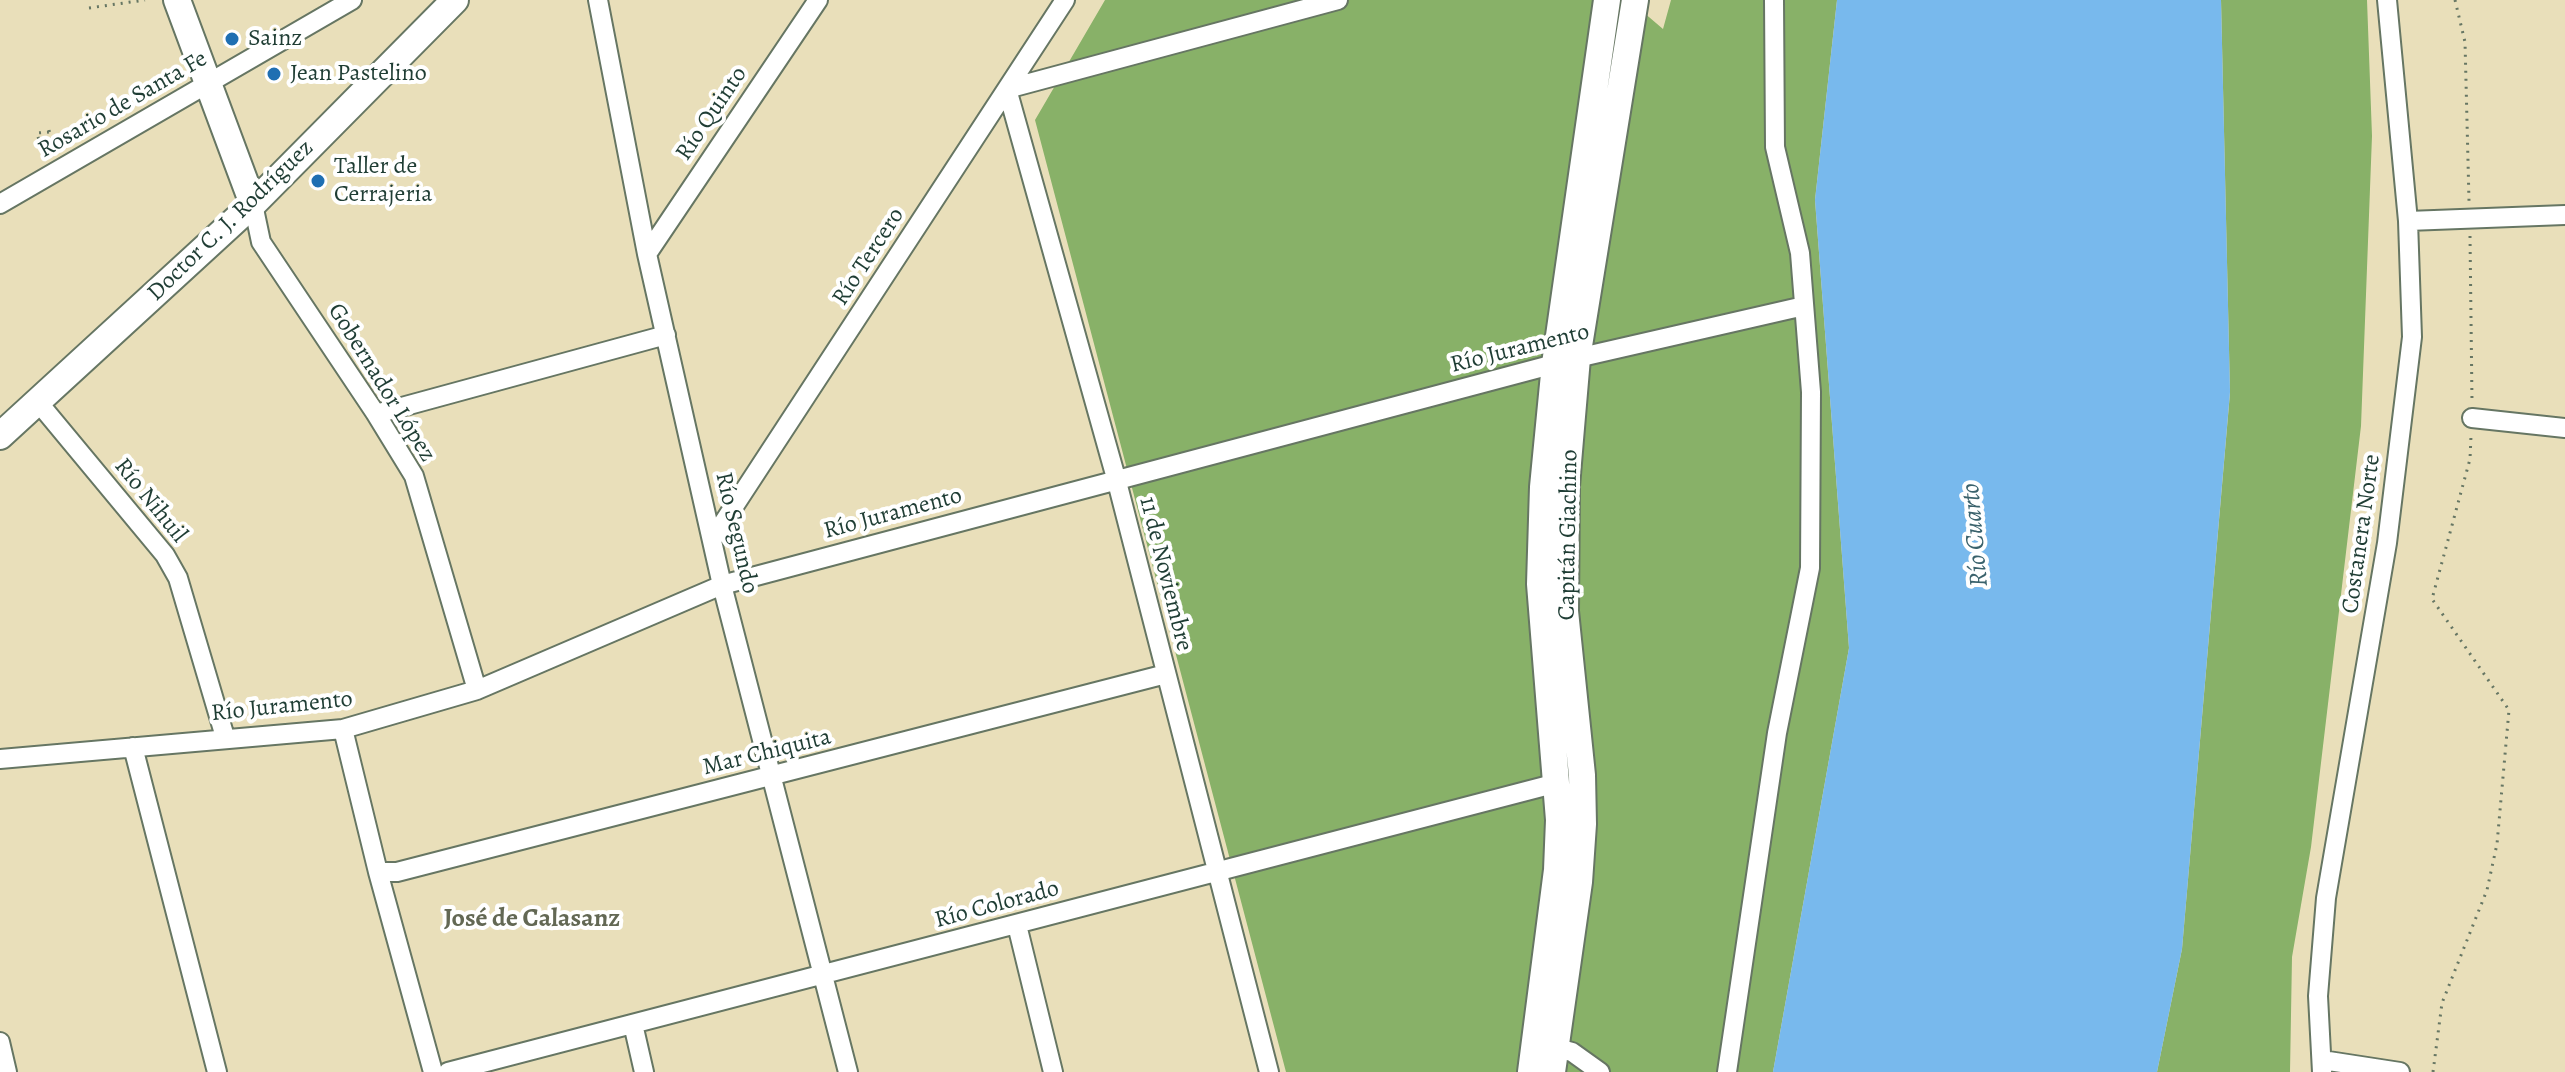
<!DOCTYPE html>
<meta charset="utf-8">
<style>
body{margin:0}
canvas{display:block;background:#e9dfba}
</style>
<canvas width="2565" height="1072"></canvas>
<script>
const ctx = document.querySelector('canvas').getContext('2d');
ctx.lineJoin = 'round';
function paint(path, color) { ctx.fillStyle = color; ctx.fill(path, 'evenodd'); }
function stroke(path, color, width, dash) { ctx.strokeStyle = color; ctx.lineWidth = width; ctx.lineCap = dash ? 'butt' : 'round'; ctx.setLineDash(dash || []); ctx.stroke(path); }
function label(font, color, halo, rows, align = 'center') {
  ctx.font = font + ' Alegreya,serif'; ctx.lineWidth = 8; ctx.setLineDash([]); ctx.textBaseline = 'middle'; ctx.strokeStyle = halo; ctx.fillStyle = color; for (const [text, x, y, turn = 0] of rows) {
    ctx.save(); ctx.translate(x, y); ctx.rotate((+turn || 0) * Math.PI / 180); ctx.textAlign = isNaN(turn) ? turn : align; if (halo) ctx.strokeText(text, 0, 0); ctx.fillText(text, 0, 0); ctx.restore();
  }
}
paint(new Path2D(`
 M1105,0H1629L1663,29L1671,0H1837L1815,200L1849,648L1773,1072H1286L1035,120Z
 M2221,0H2367L2372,136L2361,426L2311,847L2292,957L2290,1072H2157L2182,949L2230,393Z`), '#88b168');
paint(new Path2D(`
 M1837,0H2221L2230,392L2182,949L2157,1072H1773L1849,648L1815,200Z`), '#78b9ed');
const street = new Path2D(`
 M598,0L647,254L722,585L848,1072
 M1007,89L1116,478L1269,1072
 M1007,89L1338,0
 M0,204L352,0
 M253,204L261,242L376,414L414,476L477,690
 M2408,221L2565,215
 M647,254L818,0
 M38,402L165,555L178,578L225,737
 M376,414L666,335
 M2472,418L2565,428
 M712,540L1065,0
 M343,729L378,872L433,1072
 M133,747L217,1072
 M0,759L343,729L477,690L722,585L1577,358L1804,306
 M378,872H397L1166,674
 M1017,925L1053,1072
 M633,1024L644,1072
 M0,1042L7,1072
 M1546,1045L1572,1052L1600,1072
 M2322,1060L2400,1072
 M448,1072L1557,783
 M1727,1072L1777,733L1810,568L1811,392L1800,253L1775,147L1774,0
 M2322,1072L2318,996L2326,898L2387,543L2412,337L2408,221L2387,0`);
const secondary = new Path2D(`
 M177,0L253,204
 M0,436L253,204L455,0
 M1531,1072L1557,870L1559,820L1540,584L1543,487L1555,364L1607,0
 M1552,1072L1579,882L1583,824L1582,775L1565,611L1566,486L1577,358L1635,0`);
stroke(street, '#667663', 22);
stroke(secondary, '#667663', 30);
stroke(new Path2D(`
 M2455,0L2465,42L2469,201
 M89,8L145,0
 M49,130L53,150
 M49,132L37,133L43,154L52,149
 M2470,236L2472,401
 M2433,1072L2442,1003L2487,890L2497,844L2509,710L2432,599L2470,459L2471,436`), '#667663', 3, [2, 6]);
stroke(street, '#fff', 18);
stroke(secondary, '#fff', 26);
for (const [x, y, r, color] of [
 [232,39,8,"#1f6fb2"],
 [274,74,8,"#1f6fb2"],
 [318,181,8,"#1f6fb2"]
]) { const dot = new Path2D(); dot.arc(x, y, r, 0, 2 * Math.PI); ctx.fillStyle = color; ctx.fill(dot); stroke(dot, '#fff', 3); }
label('24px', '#1f3d34', '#fff', [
 ["Sainz",248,39],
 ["Jean Pastelino",290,74],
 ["Taller de",334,167],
 ["Cerrajeria",334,195]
], 'left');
label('24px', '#1f3d34', '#fff', [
 ["Rosario de Santa Fe",123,105,-30],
 ["Río Quinto",712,114,-56],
 ["Doctor C. J. Rodríguez",231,221,-44],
 ["Río Tercero",869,257,-57],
 ["Río Juramento",1520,349,-14],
 ["Gobernador López",381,383,58],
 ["Río Nihuil",150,501,51],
 ["Río Juramento",893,514,-15],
 ["Río Segundo",736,533,77],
 ["Costanera Norte",2362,534,-82],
 ["Capitán Giachino",1569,535,-89],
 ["11 de Noviembre",1165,574,76],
 ["Río Juramento",282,707,-6],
 ["Mar Chiquita",767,753,-14],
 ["Río Colorado",997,905,-15]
]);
label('italic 26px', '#3a626c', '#fff', [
 ["Río Cuarto",1976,535,-95]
]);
label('bold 26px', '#636854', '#fff', [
 ["José de Calasanz",532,920]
]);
</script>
